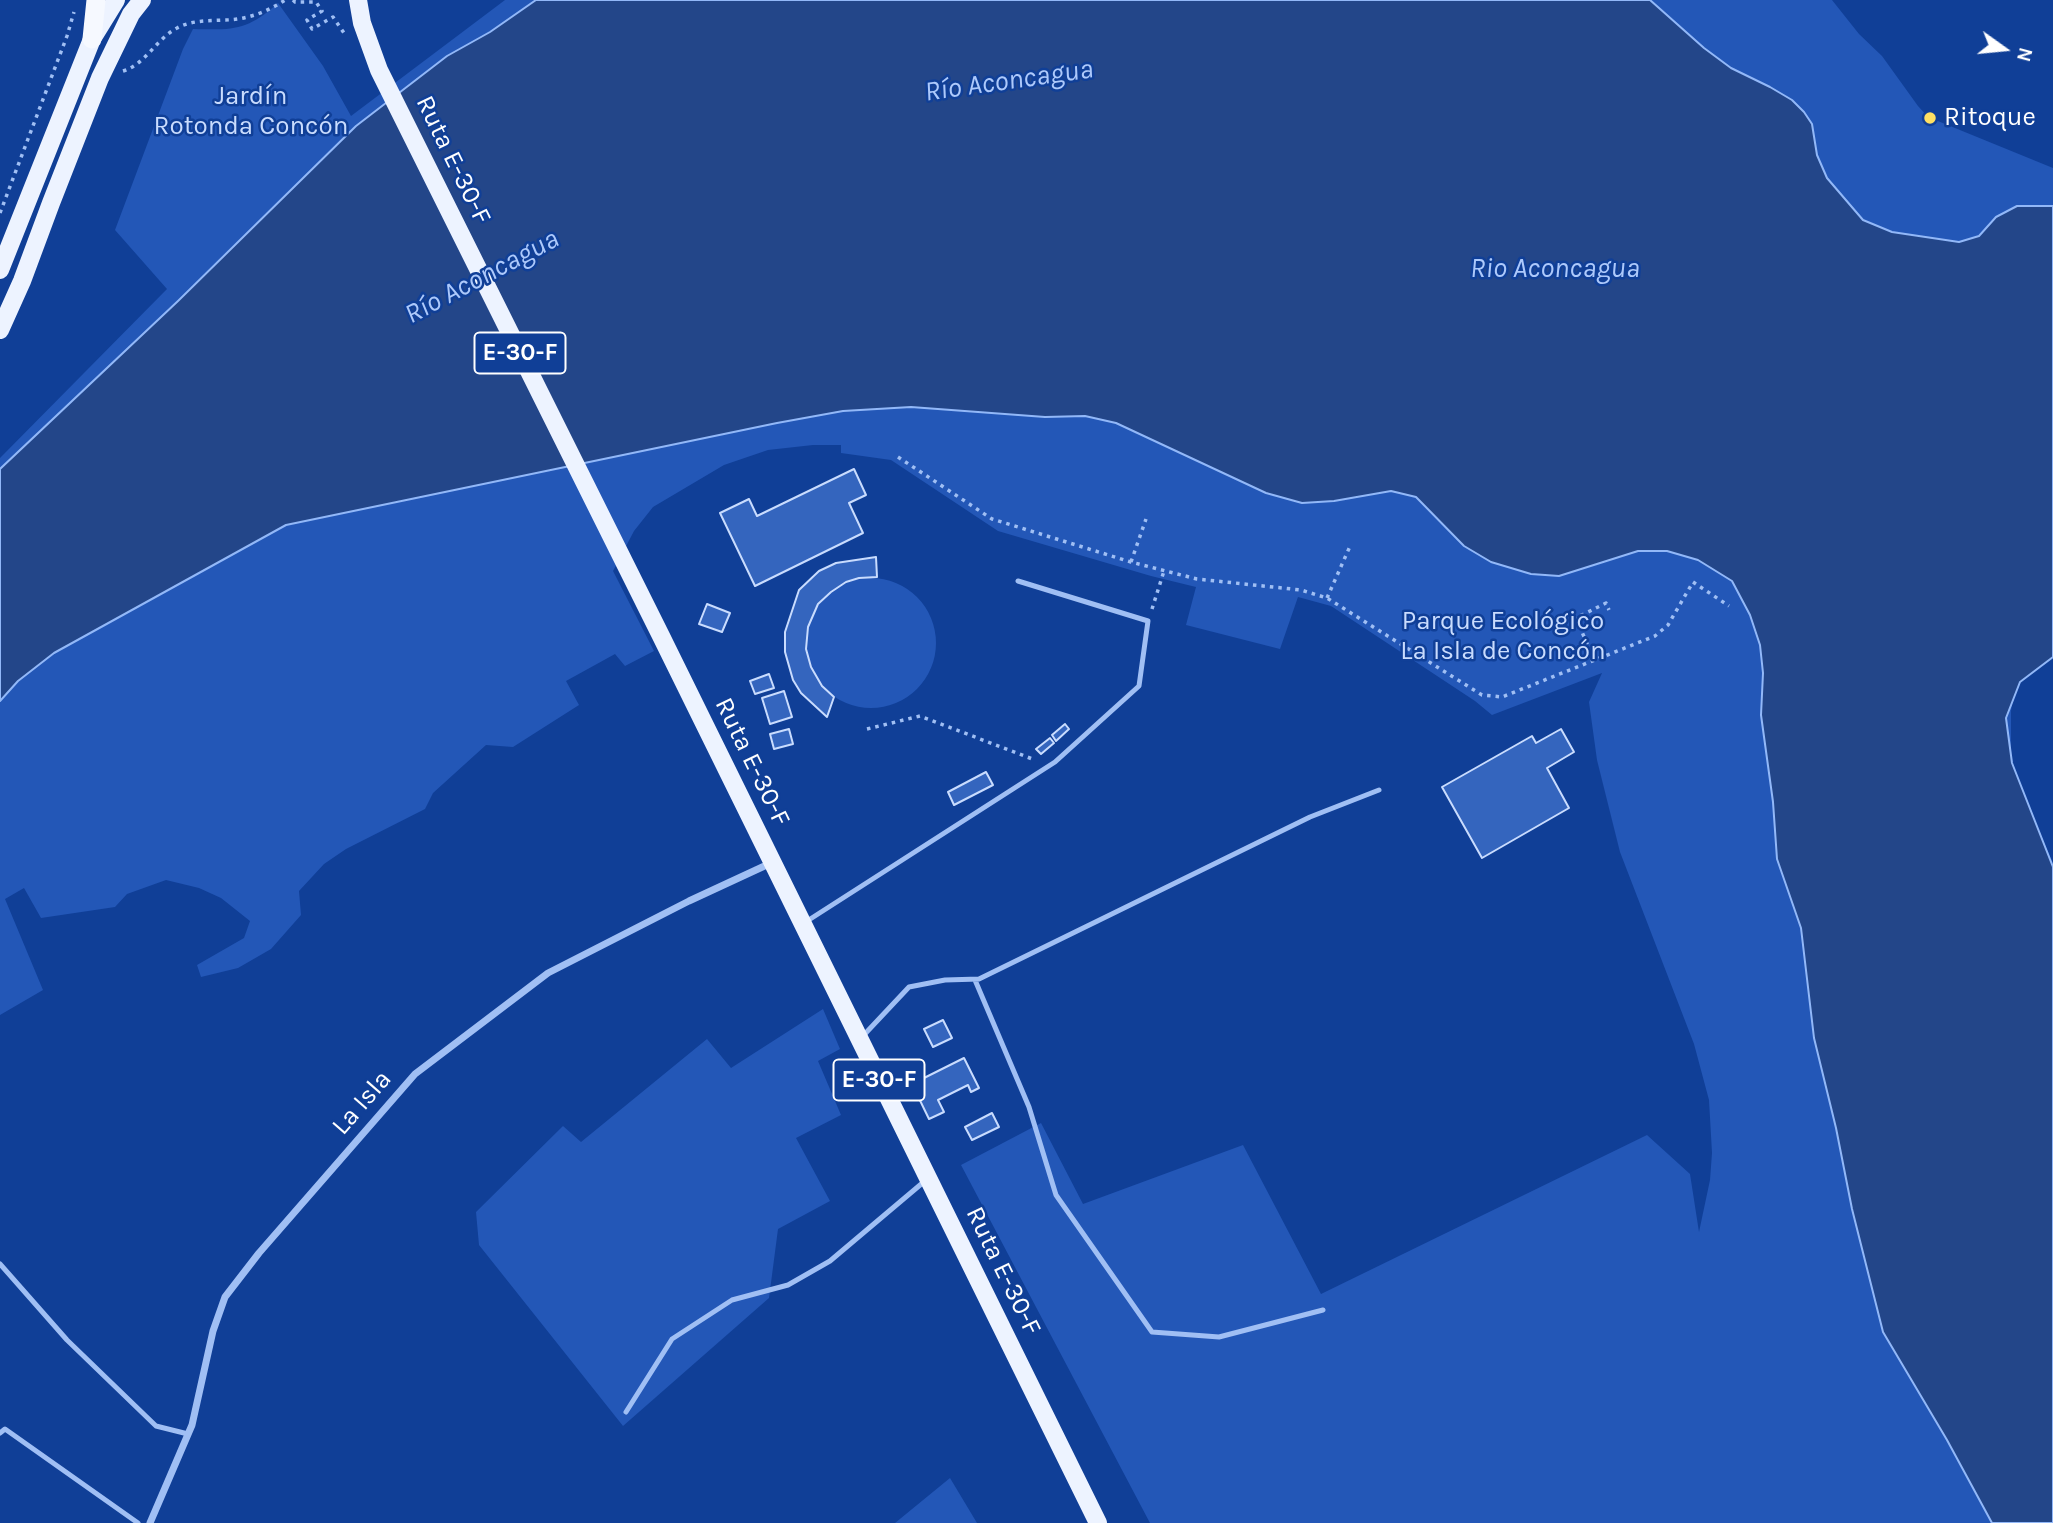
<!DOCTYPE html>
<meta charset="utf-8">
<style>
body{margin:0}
#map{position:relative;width:2053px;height:1523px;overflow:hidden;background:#103f97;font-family:Karla,sans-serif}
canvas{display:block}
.north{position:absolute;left:1969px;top:14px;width:70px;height:70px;-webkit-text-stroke:5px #103f97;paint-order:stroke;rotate:105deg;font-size:19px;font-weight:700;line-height:28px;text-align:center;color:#fff}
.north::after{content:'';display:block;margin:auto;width:24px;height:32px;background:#fff;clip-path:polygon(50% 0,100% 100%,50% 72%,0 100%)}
</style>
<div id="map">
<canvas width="2053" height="1523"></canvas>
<div class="north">N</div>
</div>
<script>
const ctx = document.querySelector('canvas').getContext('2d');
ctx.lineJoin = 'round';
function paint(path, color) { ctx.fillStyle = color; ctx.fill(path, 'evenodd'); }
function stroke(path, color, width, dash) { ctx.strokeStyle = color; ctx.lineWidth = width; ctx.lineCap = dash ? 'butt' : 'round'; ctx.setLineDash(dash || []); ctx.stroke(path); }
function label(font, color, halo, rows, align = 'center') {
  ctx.font = font + ' Karla,sans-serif'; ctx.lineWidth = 5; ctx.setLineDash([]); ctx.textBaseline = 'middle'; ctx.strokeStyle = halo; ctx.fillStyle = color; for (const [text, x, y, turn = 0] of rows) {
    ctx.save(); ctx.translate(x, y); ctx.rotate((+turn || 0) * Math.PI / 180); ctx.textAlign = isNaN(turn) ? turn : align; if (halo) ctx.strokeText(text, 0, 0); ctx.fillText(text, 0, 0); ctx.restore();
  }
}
paint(new Path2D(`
 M505,0H1832L1859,34L1882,56L1918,106L1928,117L2053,168V653L2016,680L2011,711V768L2053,863V1523H1150L961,1165L1041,1123L1083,1204L1243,1145L1321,1294L1647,1135L1690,1174L1699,1232L1710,1180L1712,1153L1709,1100L1694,1044L1620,852L1597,760L1589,702L1602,673L1492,715L1475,701L1331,606L1298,597L1280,649L1186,625L1196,587L1151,576L998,531L891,460L841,453V445H813L768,450L724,465L653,507L634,531L613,571L654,651L625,666L615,654L566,681L579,705L513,747L486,745L433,793L425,809L346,849L324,864L299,891L301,915L271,949L238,968L201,977L197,965L244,938L250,921L221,898L199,888L166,880L127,894L115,907L41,918L24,888L5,899L43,990L0,1015V458L167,289L115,230L183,49L193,29C233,30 247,31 278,3L323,66L351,116Z
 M806 643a65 65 0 1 1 130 0a65 65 0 1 1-130 0Z
 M823,1009L840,1049L818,1061L841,1115L796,1138L830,1201L778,1229L769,1298L623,1426L479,1245L476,1212L563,1126L581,1142L707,1039L731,1068Z
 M950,1478L977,1523H894H895Z`), '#2357b7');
const water = new Path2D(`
 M536,0H1650L1704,48L1731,68L1770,87L1792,100L1804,112L1812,124L1817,155L1827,178L1863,220L1892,232L1959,242L1979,236L1996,217L2017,206H2053V657L2020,682L2006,718L2012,763L2053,867V1523H1992L1947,1440L1883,1332L1852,1209L1836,1128L1814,1038L1801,928L1777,859L1773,802L1761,715L1763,673L1760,645L1750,615L1732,581L1698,560L1667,551H1638L1559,576L1531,574L1491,562L1464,546L1416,497L1391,491L1334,501L1302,503L1266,493L1116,423L1085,416L1045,417L911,407L843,411L777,423L286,525L54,653L18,681L0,701V469L178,301L356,126L447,56L490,32Z`);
paint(water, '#234689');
stroke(water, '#92b8f8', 2);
const building = new Path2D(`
 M854,469L866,495L849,503L863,533L755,586L720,513L749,499L757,516Z
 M876,557L877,577L859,578L846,582L831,592L818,604L808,627L806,649L811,667L822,686L834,697L827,717L801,693L793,680L785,652V632L799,590L819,571L836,563Z
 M707,604L730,613L722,632L699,624Z
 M769,674L774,688L755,694L750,681Z
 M784,691L792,717L770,724L762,698Z
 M1065,724L1069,729L1056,741L1052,735Z
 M789,729L793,744L774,749L770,734Z
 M1561,729L1574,752L1547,768L1569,808L1482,858L1442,787L1532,736L1536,743Z
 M1050,738L1054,743L1041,754L1036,749Z
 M986,772L993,785L954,805L948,792Z
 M943,1020L952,1038L933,1047L924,1029Z
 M964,1058L979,1088L971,1092L968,1085L938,1100L944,1112L929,1119L912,1084Z
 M992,1113L999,1127L972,1140L965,1127Z`);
paint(building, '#3465be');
stroke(building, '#c9dcfe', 2);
stroke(new Path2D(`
 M293,0L295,2H316L322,11L307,20L312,29L333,17L344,33
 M123,71C146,64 156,39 177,28C192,20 208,21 224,20C246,20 267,12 285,0
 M0,213L67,36L74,12
 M898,457L992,519L1131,562L1197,579L1301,590L1327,598L1482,695L1502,697L1655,636L1668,625L1693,582L1729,606
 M1131,562L1146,519
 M1327,598L1351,544
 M1152,609L1164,571
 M1594,660L1576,618L1606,603L1609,610
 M867,729L920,716L1035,760`), '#a0bff4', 3.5, [3.5, 5]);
stroke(new Path2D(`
 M804,923L1055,762L1139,686L1148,621L1018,581
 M975,980L1029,1107L1056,1195L1152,1332L1219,1337L1323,1310
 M862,1037L909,987L945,980L979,979L1310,817L1379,790
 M0,1264L67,1340L156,1426L188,1434
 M626,1412L672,1339L732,1300L788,1285L830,1261L926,1180
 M0,1433L5,1429L138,1523`), '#a0bff4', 5);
stroke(new Path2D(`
 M150,1523L192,1425L213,1331L225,1297L259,1253L415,1074L548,973L689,901L771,863`), '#a0bff4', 7);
stroke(new Path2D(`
 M358,0L362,23L379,70L661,636L1098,1523
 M0,270L92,39L116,0
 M0,330L22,281L51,203L100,78L131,14L142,0`), '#edf3ff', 18);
stroke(new Path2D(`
 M92,39L96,0`), '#f6f9ff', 19);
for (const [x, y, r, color] of [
 [1930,118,7,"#ffe063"]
]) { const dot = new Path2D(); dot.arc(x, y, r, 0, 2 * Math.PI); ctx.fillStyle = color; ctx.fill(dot); stroke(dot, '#103f97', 2.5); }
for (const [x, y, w] of [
 [520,353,91],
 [879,1080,91]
]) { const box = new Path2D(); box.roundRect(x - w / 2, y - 20.5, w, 41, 5); ctx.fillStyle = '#103f97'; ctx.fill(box); stroke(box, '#fff', 2); }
label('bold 24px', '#fff', null, [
 ["E-30-F",520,353],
 ["E-30-F",879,1080]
]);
label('26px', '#c9dcfe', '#103f97', [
 ["Jardín",251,97],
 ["Rotonda Concón",251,127],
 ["Parque Ecológico",1503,622],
 ["La Isla de Concón",1503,652]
]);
label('26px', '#fff', '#103f97', [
 ["Ritoque",1944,118]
], 'left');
label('26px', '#fff', '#103f97', [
 ["Ruta E-30-F",453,160,64],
 ["Ruta E-30-F",752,762,64],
 ["La Isla",362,1103,-49],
 ["Ruta E-30-F",1003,1271,64]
]);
label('italic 28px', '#adc9fb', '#103f97', [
 ["Río Aconcagua",1009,81,-8],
 ["Rio Aconcagua",1555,269],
 ["Río Aconcagua",482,277,-28]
]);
</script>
